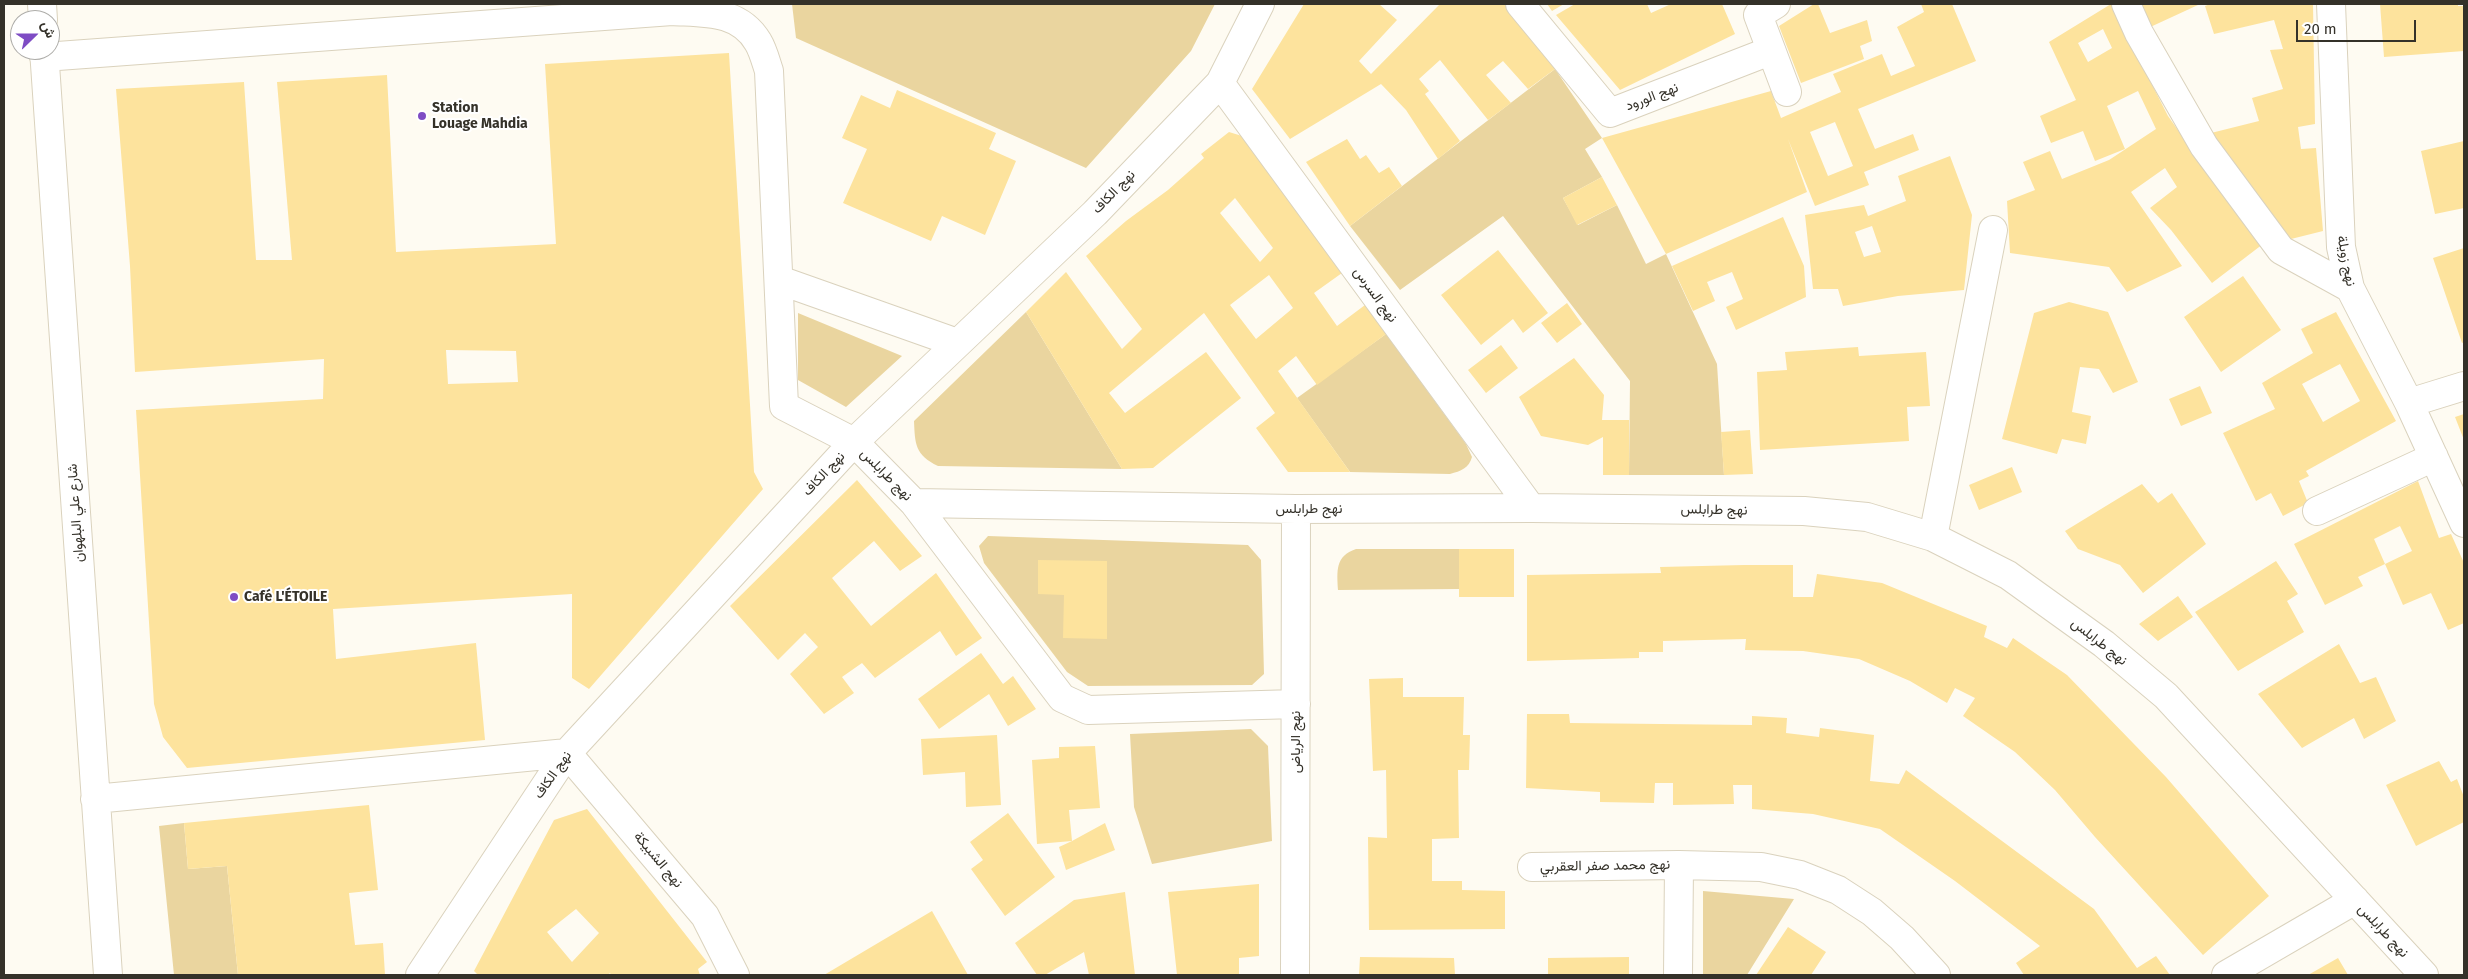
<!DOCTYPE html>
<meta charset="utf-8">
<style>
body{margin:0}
#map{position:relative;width:2468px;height:979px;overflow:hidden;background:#fefbf2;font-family:"Fira Sans",Vazirmatn,sans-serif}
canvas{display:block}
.frame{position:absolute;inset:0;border:5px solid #343129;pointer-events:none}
.north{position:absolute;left:10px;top:10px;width:50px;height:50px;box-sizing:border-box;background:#fff;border:1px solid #aeada9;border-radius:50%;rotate:68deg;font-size:14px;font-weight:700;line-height:20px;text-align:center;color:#343129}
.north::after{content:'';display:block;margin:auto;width:18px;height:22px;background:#7e4cc4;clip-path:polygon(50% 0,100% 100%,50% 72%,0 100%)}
.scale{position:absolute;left:2296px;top:20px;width:120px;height:22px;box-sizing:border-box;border:2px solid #343129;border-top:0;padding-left:6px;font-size:15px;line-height:18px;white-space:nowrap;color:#343129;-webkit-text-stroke:4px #fff;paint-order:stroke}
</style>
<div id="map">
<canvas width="2468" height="979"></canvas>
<div class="frame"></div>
<div class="north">ش</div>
<div class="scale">20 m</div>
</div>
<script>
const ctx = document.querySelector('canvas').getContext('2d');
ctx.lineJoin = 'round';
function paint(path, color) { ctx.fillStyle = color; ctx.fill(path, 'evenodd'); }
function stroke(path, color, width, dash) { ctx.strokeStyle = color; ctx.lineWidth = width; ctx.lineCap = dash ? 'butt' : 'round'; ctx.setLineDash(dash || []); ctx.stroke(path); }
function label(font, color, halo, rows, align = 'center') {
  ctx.font = font + ' "Fira Sans",Vazirmatn,sans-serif'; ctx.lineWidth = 4; ctx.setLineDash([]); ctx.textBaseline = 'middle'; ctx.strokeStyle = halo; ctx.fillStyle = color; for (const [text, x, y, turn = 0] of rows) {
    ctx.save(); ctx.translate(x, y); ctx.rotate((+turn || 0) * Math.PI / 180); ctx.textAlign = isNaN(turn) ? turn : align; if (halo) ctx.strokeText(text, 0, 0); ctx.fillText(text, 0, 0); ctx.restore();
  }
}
paint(new Path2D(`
 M792,4H1215L1191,51L1086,168L796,38Z
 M1555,69L1602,138L1585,149L1602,177L1563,198L1578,225L1617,205L1646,264L1666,254L1717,364L1724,475H1629L1630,381L1503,216L1400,290L1350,226Z
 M1026,312L1122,469L938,466C915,455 915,444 914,421Z
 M798,313L902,356L846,407L798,380Z
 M1386,334L1466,444L1472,457C1469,468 1461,471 1450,474L1350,472L1297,398Z
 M988,536L1248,545L1261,560L1264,674L1252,685L1088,686L1067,672L984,563L979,546Z
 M1356,549H1459V589L1338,590C1337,571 1335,556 1356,549Z
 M1251,729L1268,746L1272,841L1152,864L1134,807L1130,734Z
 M184,823L188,869L227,866L238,975H174L159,826Z
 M1703,891L1794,899L1747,975H1703Z`), '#ead59f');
paint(new Path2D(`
 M1304,4H1379L1397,20L1359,61L1371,74L1440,4H1504L1555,69L1528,89L1503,61L1486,75L1511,103L1488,120L1440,60L1419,79L1429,91L1425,94L1460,141L1438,159L1406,110L1381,84L1290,139L1252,89Z
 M1547,4H1564L1552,11Z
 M1575,4H1647L1651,13L1671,4H1722L1735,34L1620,90L1556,15Z
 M1814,4H1818L1830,33L1867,20L1872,41L1860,46L1864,59L1801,83L1779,26Z
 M1921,4H1952L1976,61L1858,109L1875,149L1913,134L1919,150L1864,172L1869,185L1815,206L1788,139L1807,192L1666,254L1602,138L1771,91L1781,118L1841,92L1833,74L1882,54L1891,76L1915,66L1897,27L1924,12ZM1835,122L1853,166L1828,176L1810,132Z
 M2111,4L2168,116L2187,143L2263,244L2212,283L2171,230L2150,208L2177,187L2165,168L2131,192L2182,266L2127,292L2109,267L2010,253L2007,201L2035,190L2023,162L2050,151L2062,179L2109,160L2156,129L2138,91L2107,106L2125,149L2095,161L2083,131L2051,143L2040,116L2076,100L2049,42ZM2103,29L2112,48L2088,62L2078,43Z
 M2136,4H2198V5L2146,29Z
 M2210,4H2313L2315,124L2298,127L2301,149L2316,148L2323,231L2287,240L2207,134L2259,121L2252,98L2283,89L2270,50L2283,49L2274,20L2214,34L2205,6Z
 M2380,4H2458V6H2464V51L2384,57Z
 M729,53L754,472L763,489L589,689L572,678V594L333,609L336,659L476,643L485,740L187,768L163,737L154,704L136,410L323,399L324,359L135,372L130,266L116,89L244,82L256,260H292L277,82L387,75L396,252L556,244L545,64ZM446,350L516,351L518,382L448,384Z
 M897,90L996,133L989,149L1016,161L985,235L942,216L931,241L843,203L867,149L842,138L861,95L890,108Z
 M1229,132L1242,136L1342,273L1314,293L1337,326L1365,305L1386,334L1317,385L1296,356L1278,371L1350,472H1288L1256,428L1275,413L1204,313L1109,393L1125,413L1206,352L1241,398L1153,468L1122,469L1026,312L1066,272L1122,349L1142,329L1086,256L1126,221L1168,190L1204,158L1201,154ZM1235,198L1273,248L1260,262L1220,213ZM1269,275L1293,308L1256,339L1230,305Z
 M1347,139L1360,159L1366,155L1379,173L1389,167L1402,186L1350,226L1306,162Z
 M2464,141V208L2435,214L2421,151Z
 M1950,156L1972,215L1964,290L1898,296L1843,306L1838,289H1813L1805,215L1864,205L1868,216L1906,201L1898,176ZM1872,226L1881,252L1864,257L1855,232Z
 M1602,177L1617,205L1577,225L1563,198Z
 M1783,217L1804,266L1806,297L1736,330L1726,307L1743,299L1732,272L1707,282L1715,301L1693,311L1672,266Z
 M2464,248V342L2462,343L2433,258Z
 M1498,250L1548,313L1523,333L1513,319L1481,345L1441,295Z
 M2243,276L2281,330L2221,372L2184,317Z
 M2069,302L2108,312L2138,382L2113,393L2099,369L2080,367L2072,412L2091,416L2086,444L2062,439L2057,454L2002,439L2034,313Z
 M1567,303L1582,324L1557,343L1541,323Z
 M2336,312L2396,421L2306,471L2309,476L2299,481L2308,503L2283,516L2271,493L2256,501L2223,433L2275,409L2262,383L2313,353L2301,329ZM2340,364L2360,401L2323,422L2302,384Z
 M1501,345L1518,368L1486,393L1468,370Z
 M1858,347L1859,356L1926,352L1930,406L1907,407L1909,441L1760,450L1757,372L1787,370L1785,352Z
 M1574,358L1604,395L1602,420H1629V475H1603V437L1588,445L1541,436L1519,397Z
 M2200,386L2212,413L2181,426L2169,399Z
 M2464,414V440L2455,417Z
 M1750,430L1753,474L1724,475L1721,432Z
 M2012,467L2022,492L1979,510L1969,485Z
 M857,480L922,556L900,571L874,541L832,578L871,626L936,573L982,638L956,656L940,631L875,678L862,663L842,677L854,693L824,714L790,674L818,647L805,633L778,660L730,606Z
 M2418,481L2439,538L2451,534L2464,563V623L2448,630L2431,593L2403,605L2385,564L2358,577L2363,586L2325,605L2294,544ZM2400,526L2412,551L2385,564L2374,539Z
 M2142,484L2158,503L2172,493L2206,544L2143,593L2120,565L2078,549L2065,531Z
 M1459,549H1514V597H1459Z
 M1038,560L1107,561V639L1063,638L1064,595L1038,594Z
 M2276,561L2298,594L2287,601L2304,632L2238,671L2195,612Z
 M1744,565H1793V597H1813L1817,574L1882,583L1987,626L1984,637L2007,648L2013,638L2067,675L2166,777L2269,896L2203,955L2095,837L2055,790L2015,752L1963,716L1975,698L1955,688L1947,703L1910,681L1859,659L1803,651L1745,650L1746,639L1663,641V652H1639V658L1527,661V575L1661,573L1660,567Z
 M2178,596L2193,617L2158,641L2139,624Z
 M2339,644L2360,683L2376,677L2396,721L2364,739L2354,718L2302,748L2258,694Z
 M981,653L1003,684L1013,676L1036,709L1008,726L989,694L939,729L918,699Z
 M1403,678V697H1464L1463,735H1470L1469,770H1458L1459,838L1432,839V881H1462V890L1505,891V929L1369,930L1368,837L1387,838L1386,770L1373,771L1369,679Z
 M1527,714H1569L1570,723L1752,725V716L1787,718L1786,733L1819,737L1820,728L1874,735L1870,781L1899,784L1906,770L2094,909L2137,968L2156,956L2170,975H2024L2016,963L2040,946L1955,881L1880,829L1813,814L1752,809V785H1733L1734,804L1673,805V783H1655L1654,803L1600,802V792L1526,788Z
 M997,735L1001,805L966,807L965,772L923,775L921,739Z
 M1095,746L1100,808L1069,810L1072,841L1105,823L1115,850L1066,870L1059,847L1072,841L1037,844L1032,760L1059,758V747Z
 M2439,761L2451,782L2457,779L2464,797V822L2416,846L2386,785Z
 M369,805L378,890L349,893L355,945L383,943L385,975H238L227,866L188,869L184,823Z
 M587,809L707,962L698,969L700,975H611L610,973L608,975H478L474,971L554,820ZM576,909L599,933L572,962L547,932Z
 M1008,813L1055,877L1005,916L971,869L983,860L970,842Z
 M1259,884V956L1239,958V975H1177L1168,892Z
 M1125,892L1135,975H1089L1084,952L1045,975H1037L1015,943L1074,900Z
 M932,911L968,975H824Z
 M1788,927L1826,952L1811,975H1756Z
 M1360,957L1454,958L1455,975H1359Z
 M1629,957V975H1548V958Z
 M2338,958L2348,975H2308Z`), '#fde39d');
const minor = new Path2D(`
 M42,4L43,20
 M1520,4L1610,113L1770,51
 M1776,4L1758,15L1787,92
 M2126,4L2139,33L2204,146L2281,250L2350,288
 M2331,4L2341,247L2350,288L2409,403L2464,523
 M44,50L108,975
 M44,57L672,11C705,13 739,10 758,42C763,50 766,62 769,71L784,406L854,442L914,503L1296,509L1531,508L1804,511L1867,517L1933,537L2008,575L2104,644L2166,696L2424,975
 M1220,83L1531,508
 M779,280L957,343
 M2409,403L2464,386
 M914,503L1062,698L1088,710L1296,704
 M2317,511L2434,457
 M1933,537L1993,230
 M95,799L567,753L705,916L735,975
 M1532,867L1679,865L1761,867L1800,875L1838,890L1872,912L1902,938L1936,975
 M420,975L567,753L854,442L1095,213L1220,83L1260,4
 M1295,975L1296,509
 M1678,975L1679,865
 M2226,975L2355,900`);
stroke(minor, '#dad2bd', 30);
stroke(minor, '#fff', 28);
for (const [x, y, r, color] of [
 [422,116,5,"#7e4cc4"],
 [234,597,5,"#7e4cc4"]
]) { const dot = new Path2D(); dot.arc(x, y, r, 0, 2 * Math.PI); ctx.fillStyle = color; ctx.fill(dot); stroke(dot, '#fff', 2); }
label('14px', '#343129', '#fff', [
 ["نهج الورود",1652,97,-21],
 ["نهج الكاف",1114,192,-46],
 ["نهج زويلة",2346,261,79],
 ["نهج السرس",1375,295,54],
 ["نهج الكاف",824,474,-47],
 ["نهج طرابلس",886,475,45],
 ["نهج طرابلس",1309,509],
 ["نهج طرابلس",1714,510,1],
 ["شارع علي البلهوان",76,513,-94],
 ["نهج طرابلس",2099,642,38],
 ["نهج الرياض",1296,742,-90],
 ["نهج الكاف",553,775,-55],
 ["نهج الشبيكة",658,860,50],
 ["نهج محمد صفر العقربي",1605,866,-1],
 ["نهج طرابلس",2383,931,47]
]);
label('bold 14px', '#343129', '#fff', [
 ["Station",432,108],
 ["Louage Mahdia",432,124],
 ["Café L'ÉTOILE",244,597]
], 'left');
</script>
